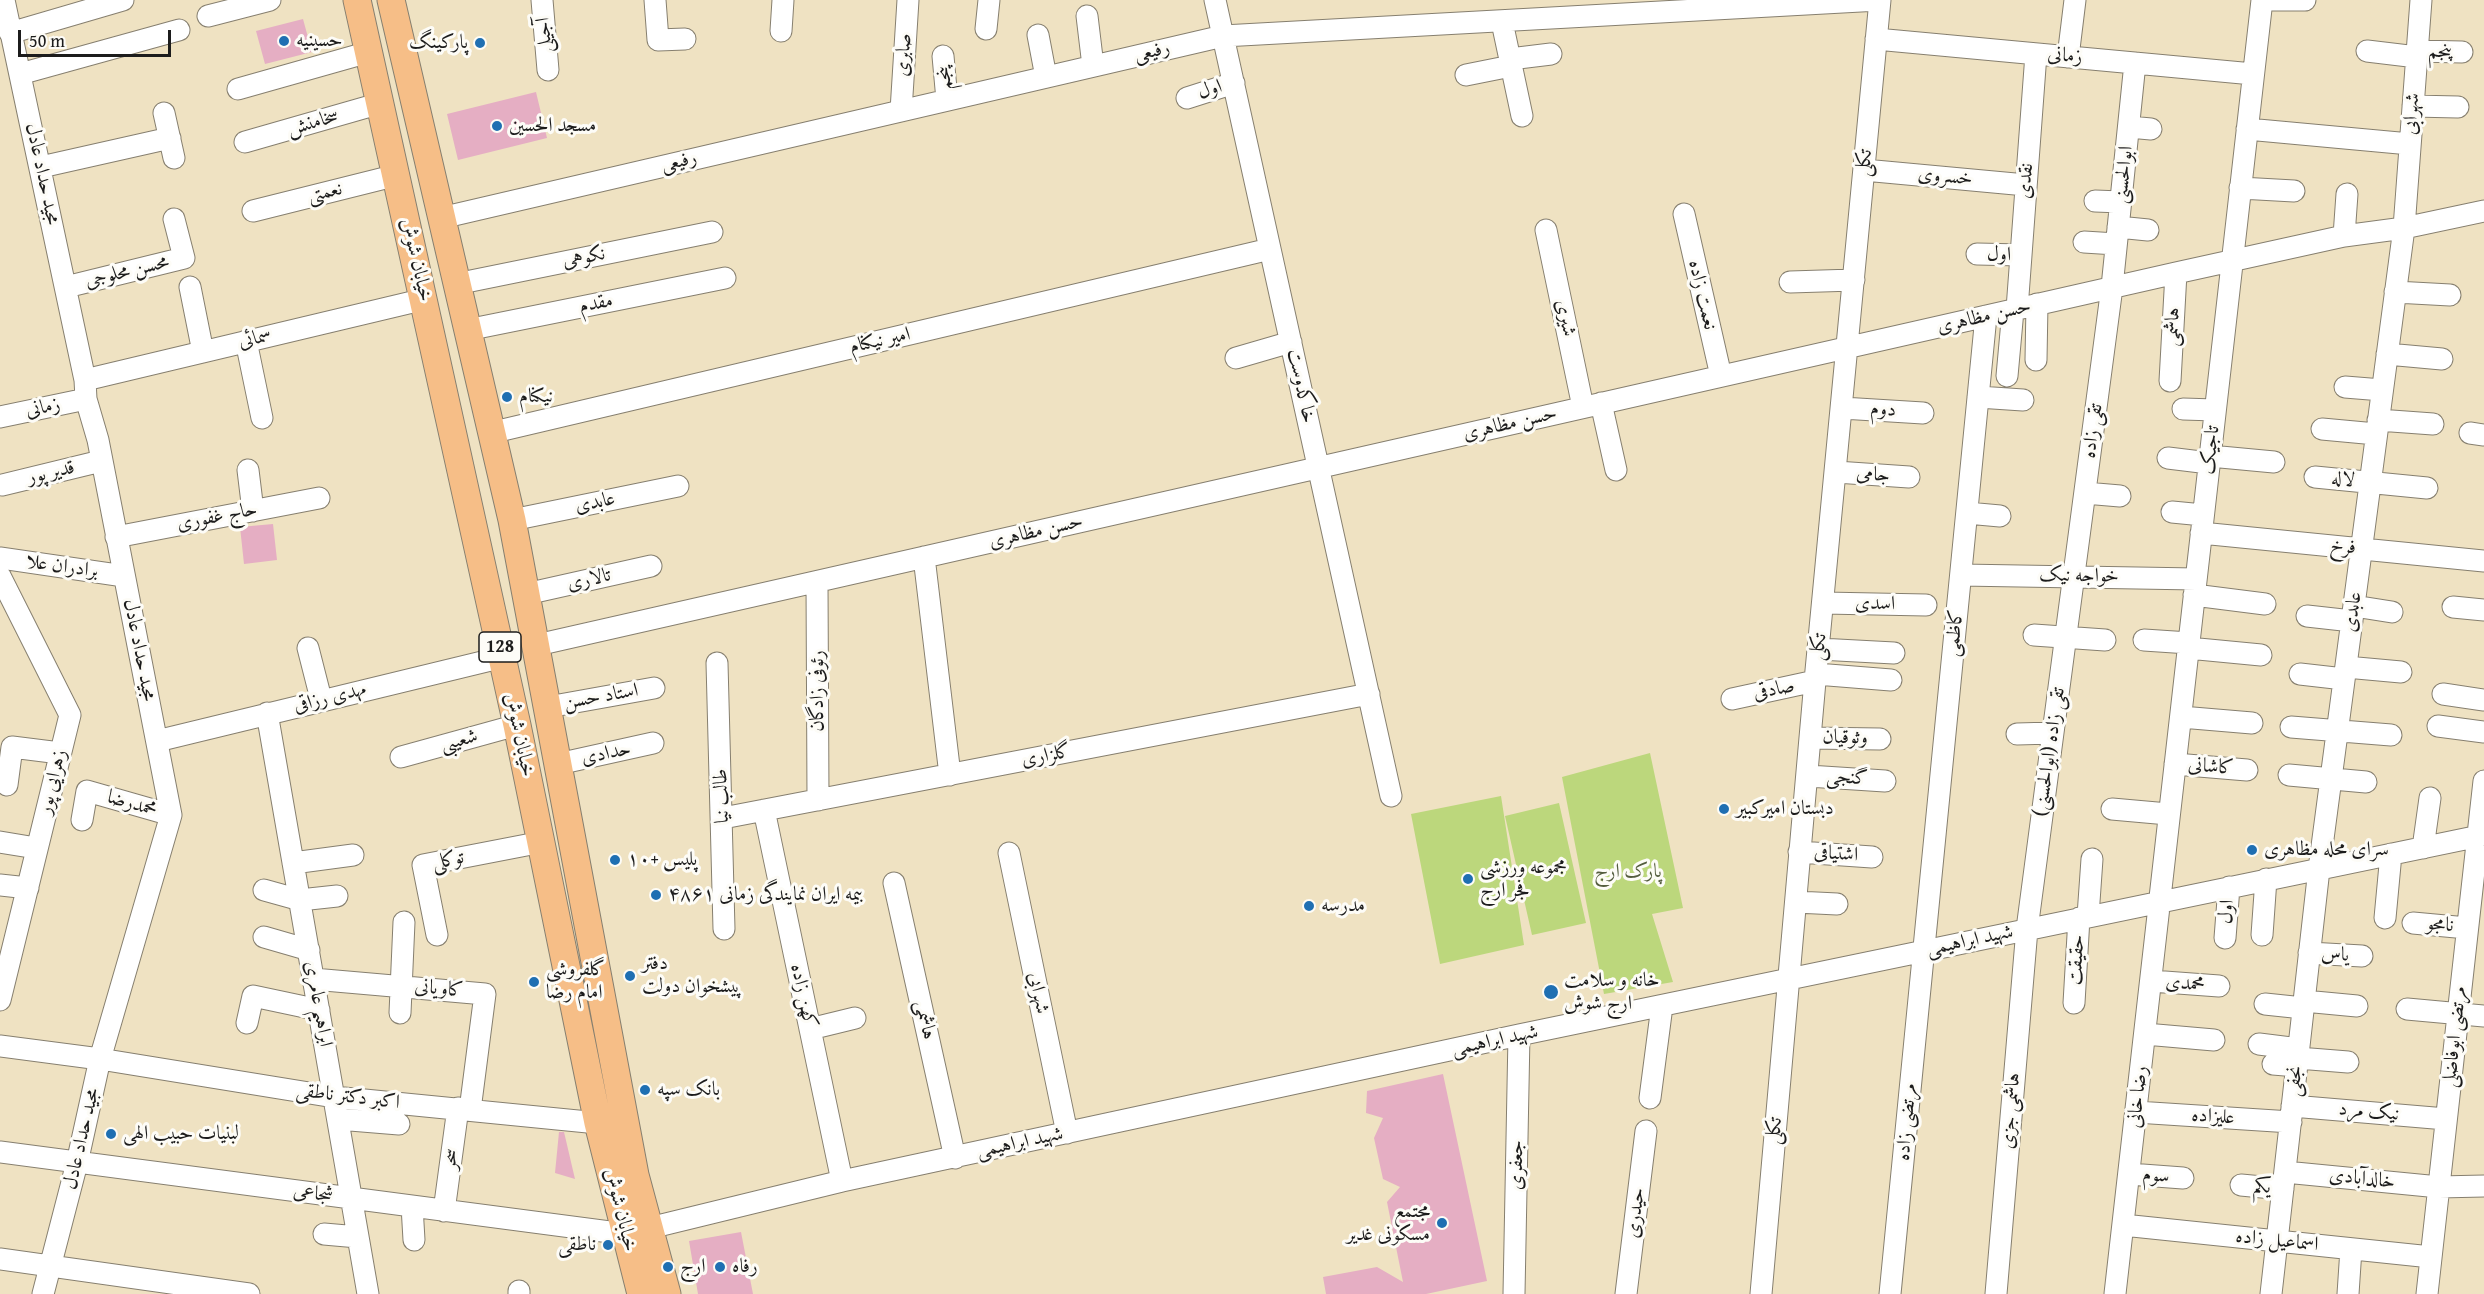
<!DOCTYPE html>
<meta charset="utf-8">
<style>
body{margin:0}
#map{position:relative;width:2484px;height:1294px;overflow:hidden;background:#efe2c2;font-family:"Gentium Book Plus",serif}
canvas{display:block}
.scale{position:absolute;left:18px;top:30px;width:153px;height:27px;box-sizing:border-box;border:3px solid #1c1c1c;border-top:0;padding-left:8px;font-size:18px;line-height:21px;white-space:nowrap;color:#1c1c1c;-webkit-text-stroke:4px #fdfcf7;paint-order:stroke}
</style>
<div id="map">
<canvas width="2484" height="1294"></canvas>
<div class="scale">50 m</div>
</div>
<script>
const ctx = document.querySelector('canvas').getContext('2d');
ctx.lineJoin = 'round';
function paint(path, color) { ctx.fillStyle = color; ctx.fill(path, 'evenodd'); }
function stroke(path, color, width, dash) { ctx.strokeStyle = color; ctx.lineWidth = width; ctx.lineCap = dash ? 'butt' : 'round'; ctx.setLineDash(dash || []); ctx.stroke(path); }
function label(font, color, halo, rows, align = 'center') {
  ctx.font = font + ' "Gentium Book Plus",Amiri,serif'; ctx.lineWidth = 6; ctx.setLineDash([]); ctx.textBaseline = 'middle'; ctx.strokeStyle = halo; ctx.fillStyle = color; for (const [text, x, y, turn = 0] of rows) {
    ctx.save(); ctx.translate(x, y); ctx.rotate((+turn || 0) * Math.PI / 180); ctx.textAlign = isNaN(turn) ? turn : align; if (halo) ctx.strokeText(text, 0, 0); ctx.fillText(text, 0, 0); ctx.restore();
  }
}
paint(new Path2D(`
 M1650,753L1683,908L1652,914L1673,982L1604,994L1562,777Z
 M1501,796L1524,945L1440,964L1411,814Z
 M1559,803L1586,923L1532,935L1505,816Z`), '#bcd77c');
paint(new Path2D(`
 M303,19L312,52L265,64L256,31Z
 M536,92L547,138L458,160L447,114Z
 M273,524L277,560L244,564L240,527Z
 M1443,1074L1487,1281L1426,1294H1326L1323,1277L1377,1267L1403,1282L1387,1202L1400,1187L1383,1179L1374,1138L1383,1118L1366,1113L1367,1091Z
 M559,1132H564L575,1179L555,1173Z
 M741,1232L753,1294H698L689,1241Z`), '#e5aec3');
const minor = new Path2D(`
 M4,0L85,380L86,399L98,440L171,815L100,1059L77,1163L43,1294
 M542,0L548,70
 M655,0L658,40L685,39
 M1215,0L1391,796
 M2271,0H2305
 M208,16L270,0
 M1087,16L1093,66
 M1502,22L1522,116
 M986,29L989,0
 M781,31L783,0
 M10,33L123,0
 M1038,35L1046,77
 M1876,39L2253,74
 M2367,51L2417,57
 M2417,51L2462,52
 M943,56L947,100
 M2068,57L2075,0
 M1510,59L1551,54
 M20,74L179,30
 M1466,75L1511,66
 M238,89L369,52
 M1187,98L1234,83
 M2413,106L2458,107
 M901,111L908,0
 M164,113L174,158
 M2129,127L2151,129
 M2247,129L2410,144
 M245,142L381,103
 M41,167L170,138
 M1864,170L2026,185
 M2240,188L2294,191
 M2095,201L2121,202
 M253,211L397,175
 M1684,214L1721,376
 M441,218L1223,36L1879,0
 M2118,227L2148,230
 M1546,230L1583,407
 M2344,236L2347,194
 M2084,242L2116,244
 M1977,254L2021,255
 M1790,282L1854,280
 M456,284L712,232
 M66,287L184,258L174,219
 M190,287L203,352
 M2395,292L2450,295
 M2017,309L2036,54
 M467,330L725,278
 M246,341L262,418
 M2387,354L2442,359
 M1236,358L1291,342
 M2036,360L2037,304
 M2007,376L2013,310
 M85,380L425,299
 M2170,381L2176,273
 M2345,387L2382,390
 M1978,397L2023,400
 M1601,403L1616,470
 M1842,408L1923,413
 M2183,409L2215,410
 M0,417L86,399
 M2378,420L2433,424
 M2322,429L2376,434
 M490,433L1270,249
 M2470,433L2484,435
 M2210,456L2274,462
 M2168,458L2209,463
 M248,470L253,511
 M1836,472L1909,477
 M2315,477L2427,488
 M2,485L101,461
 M2085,493L2120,496
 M2172,512L2203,515
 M1967,513L2000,516
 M512,520L678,486
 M2201,533L2484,561
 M116,537L319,498
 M924,557L950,775
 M0,558L124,576
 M1961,575L2196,579
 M0,576L70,715L0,1000
 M817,582L818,800
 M526,594L651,566
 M2194,595L2265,604
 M1824,603L1926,605
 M2354,606L2392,612
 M2453,607L2484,610
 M2307,616L2352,621
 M2034,635L2105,640
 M2144,640L2189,643
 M537,645L2176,273L2344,236L2404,228L2484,211
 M308,648L321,699
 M2188,648L2261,655
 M1819,649L1894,653
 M717,663L724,929
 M2346,667L2401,672
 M1816,674L1891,680
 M2300,674L2344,679
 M2443,694L2484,700
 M1732,699L1815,681
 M548,707L654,688
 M267,713L368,1294
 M2181,717L2252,723
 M2438,726L2484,732
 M2291,727L2391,735
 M2017,734L2053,733
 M1810,738L1880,739
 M157,741L503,657
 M401,757L517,725
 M558,764L653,743
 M2175,764L2247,770
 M2289,775L2366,782
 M1808,776L1885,781
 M7,785L12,747L60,753
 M2112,809L2168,814
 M764,810L842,1181
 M723,818L1369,694
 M82,820L87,791L171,815
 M0,842L36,848
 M2423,848L2430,798
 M1799,852L1872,857
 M1009,853L1067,1133
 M293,863L353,855
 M894,883L955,1158
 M0,885L28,888
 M264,890L300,900L337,896
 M1796,902L1837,904
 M2088,916L2092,859
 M2385,918L2391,854
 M2413,923L2467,928
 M437,935L423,865L542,842
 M2262,935L2266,879
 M264,937L309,950
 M2225,938L2229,887
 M2309,953L2362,956
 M313,979L485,994L470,1110
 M2151,981L2219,986
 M2304,1001L2357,1006
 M2074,1003L2079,918
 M2265,1004L2303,1008
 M2407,1009L2484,1016
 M400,1013L404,922
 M247,1023L253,996L319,1010
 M810,1029L855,1018
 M2145,1034L2214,1040
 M2259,1044L2299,1049
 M0,1046L100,1059L334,1097L598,1123
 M2298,1058L2348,1062
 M2273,1064L2297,1066
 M1650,1098L1662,1006
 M2292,1106L2446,1119
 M2136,1112L2291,1122
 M338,1119L399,1124
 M0,1152L625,1234L842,1181L1519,1035L2484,835
 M2285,1172L2439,1187L2484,1186
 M2129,1174L2183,1178
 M2241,1185L2283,1189
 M412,1206L414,1240
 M444,1211L458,1108
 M2123,1225L2431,1257
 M324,1234L358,1237
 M0,1259L249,1294
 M519,1294V1291
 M1514,1294L1519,1035
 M1626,1294L1646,1131
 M1761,1294L1815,681L1880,0
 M1890,1294L1986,316
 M1996,1294L2027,929L2112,287L2135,63
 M2115,1294L2262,0
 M2271,1294L2319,869L2404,228L2421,0
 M2348,1294L2351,1249
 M2427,1294L2484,781`);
const major = new Path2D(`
 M357,0L517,725L598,1123L641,1294
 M391,0L512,520L635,1175L667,1294`);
stroke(minor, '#867f6f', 23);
stroke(major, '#867f6f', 29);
stroke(minor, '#fff', 21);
stroke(major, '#f6be87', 27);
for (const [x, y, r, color] of [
 [284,41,6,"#1f6fb2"],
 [480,43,6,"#1f6fb2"],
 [497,126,6,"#1f6fb2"],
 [507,397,6,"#1f6fb2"],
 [1724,809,6,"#1f6fb2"],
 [2252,850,6,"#1f6fb2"],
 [615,860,6,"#1f6fb2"],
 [1468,879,6,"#1f6fb2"],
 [656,895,6,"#1f6fb2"],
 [1309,906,6,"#1f6fb2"],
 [630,976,6,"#1f6fb2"],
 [534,982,6,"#1f6fb2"],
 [1551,992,8,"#1f6fb2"],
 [645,1090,6,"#1f6fb2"],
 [111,1134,6,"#1f6fb2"],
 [1442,1223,6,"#1f6fb2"],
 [608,1245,6,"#1f6fb2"],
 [668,1267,6,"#1f6fb2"],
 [720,1267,6,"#1f6fb2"]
]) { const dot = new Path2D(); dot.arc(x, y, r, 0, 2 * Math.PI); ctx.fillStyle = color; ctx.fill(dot); stroke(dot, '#fdfcf7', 2); }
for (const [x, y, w] of [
 [500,647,42]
]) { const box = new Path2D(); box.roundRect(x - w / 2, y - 15, w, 30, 4.5); ctx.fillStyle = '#fdfcf7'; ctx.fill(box); stroke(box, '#1c1c1c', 1.5); }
label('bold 18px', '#1c1c1c', null, [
 ["128",500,647]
]);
label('20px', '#1c1c1c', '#fdfcf7', [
 ["آجیلی",545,35,-95],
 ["رفیعی",1152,52,-13],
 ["پنجم",2440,52,2],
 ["صابری",904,55,-86],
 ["زمانی",2065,56,5],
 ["پنجم",945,78,-95],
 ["اول",1210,90,-18],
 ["شهرابی",2412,114,-86],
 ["سخامنش",313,123,-16],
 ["رفیعی",679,162,-13],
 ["تکلی",1865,163,-85],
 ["مجید حداد عادل",42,174,78],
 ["ابوالحسنی",2124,175,-84],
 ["خسروی",1945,177,5],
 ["نقدی",2026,181,-86],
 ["نعمتی",325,193,-14],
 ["اول",1999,255,1],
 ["نکوهی",584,258,-11],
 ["خیابان شوش",416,260,77],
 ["محسن محلوجی",127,272,-14],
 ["نعمت زاده",1702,295,77],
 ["مقدم",596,304,-11],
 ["حسن مظاهری",1984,317,-13],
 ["شیری",1565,318,78],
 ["هاشمی",2173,327,-87],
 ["سمائی",255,339,-14],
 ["امیر نیکنام",880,341,-13],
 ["خاکدوست",1301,386,78],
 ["زمانی",43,408,-12],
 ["دوم",1883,410,4],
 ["حسن مظاهری",1510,424,-13],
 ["تقی زاده",2093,431,-82],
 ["تاجیک",2211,450,-84],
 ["قدیر پور",51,473,-13],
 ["جامی",1873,475,4],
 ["لاله",2343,480,5],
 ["عابدی",595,503,-12],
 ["حاج غفوری",217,517,-11],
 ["حسن مظاهری",1036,532,-13],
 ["فرخ",2343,547,6],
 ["برادران علا",62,567,8],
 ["خواجه نیک",2079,576,1],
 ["تالاری",589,580,-13],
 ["اسدی",1875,604,1],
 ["عابدی",2353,612,-82],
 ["کاظمی",1955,633,-84],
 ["تکلی",1819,647,-83],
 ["مجید حداد عادل",139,650,79],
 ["صادقی",1774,690,-12],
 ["رئوفی زادگان",818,691,-90],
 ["استاد حسن",601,697,-10],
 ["مهدی رزاقی",330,698,-14],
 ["خیابان شوش",519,735,78],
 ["وثوقیان",1845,738,1],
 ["شعیبی",459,741,-15],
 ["تقی زاده (ابوالحسنی)",2050,752,-82],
 ["حدادی",606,754,-12],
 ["گلزاری",1046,756,-11],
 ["کاشانی",2211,767,5],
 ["گنجی",1847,778,3],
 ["زهرایی پور",53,782,-76],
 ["طالب نیا",722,796,-92],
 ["محمدرضا",132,804,16],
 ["اشتیاقی",1836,854,4],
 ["توکلی",448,861,-13],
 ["اول",2227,912,-85],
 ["نامجو",2440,925,5],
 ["شهید ابراهیمی",1970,941,-12],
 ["یاس",2335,955,3],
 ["حقیقت",2077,960,-87],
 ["محمدی",2185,984,4],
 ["کاویانی",439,989,6],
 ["شهرابی",1038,993,78],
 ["کهن زاده",803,996,78],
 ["ابراهیم عامری",318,1004,80],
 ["هاشمی",925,1020,78],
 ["مرتضی ابوفاضلی",2455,1037,-84],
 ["شهید ابراهیمی",1495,1041,-12],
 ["نجفی",2295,1081,-84],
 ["اکبر دکتر ناطقی",348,1097,7],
 ["رضا خانی",2138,1097,-84],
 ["هاشمی جزی",2011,1111,-85],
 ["نیک مرد",2369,1112,5],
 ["علیزاده",2213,1117,4],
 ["مرتضی زاده",1907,1122,-85],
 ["تکلی",1775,1131,-85],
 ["مجید حداد عادل",82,1139,-77],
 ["شهید ابراهیمی",1020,1143,-12],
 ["سحر",451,1159,-82],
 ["جعفری",1517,1165,-89],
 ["سوم",2156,1176,5],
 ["خالدآبادی",2362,1179,6],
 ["یکم",2262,1187,6],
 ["شجاعی",313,1194,7],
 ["خیابان شوش",620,1210,76],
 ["حیدری",1636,1213,-83],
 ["اسماعیل زاده",2277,1241,6]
]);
label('20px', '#1c1c1c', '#fdfcf7', [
 ["حسینیه",296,41],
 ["پارکینگ",468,43,"right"],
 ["مسجد الحسین",509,126],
 ["نیکنام",519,397],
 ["دبستان امیرکبیر",1736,809],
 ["سرای محله مظاهری",2264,850],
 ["پلیس +۱۰",627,860],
 ["مجموعه ورزشی",1480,868],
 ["فجر ارج",1480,891],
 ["بیمه ایران نمایندگی زمانی ۴۸۶۱",668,895],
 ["مدرسه",1321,906],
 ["دفتر",642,964],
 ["پیشخوان دولت",642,987],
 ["گلفروشی",546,970],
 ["امام رضا",546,993],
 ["خانه و سلامت",1564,981],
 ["ارج شوش",1564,1004],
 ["بانک سپه",657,1090],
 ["لبنیات حبیب الهی",123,1134],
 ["مجتمع",1430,1212,"right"],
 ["مسکونی غدیر",1430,1235,"right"],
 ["ناطقی",596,1245,"right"],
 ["ارج",680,1267],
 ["رفاه",732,1267]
], 'left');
label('20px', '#545d3e', '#fdfcf7', [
 ["پارک ارج",1628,872]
]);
</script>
